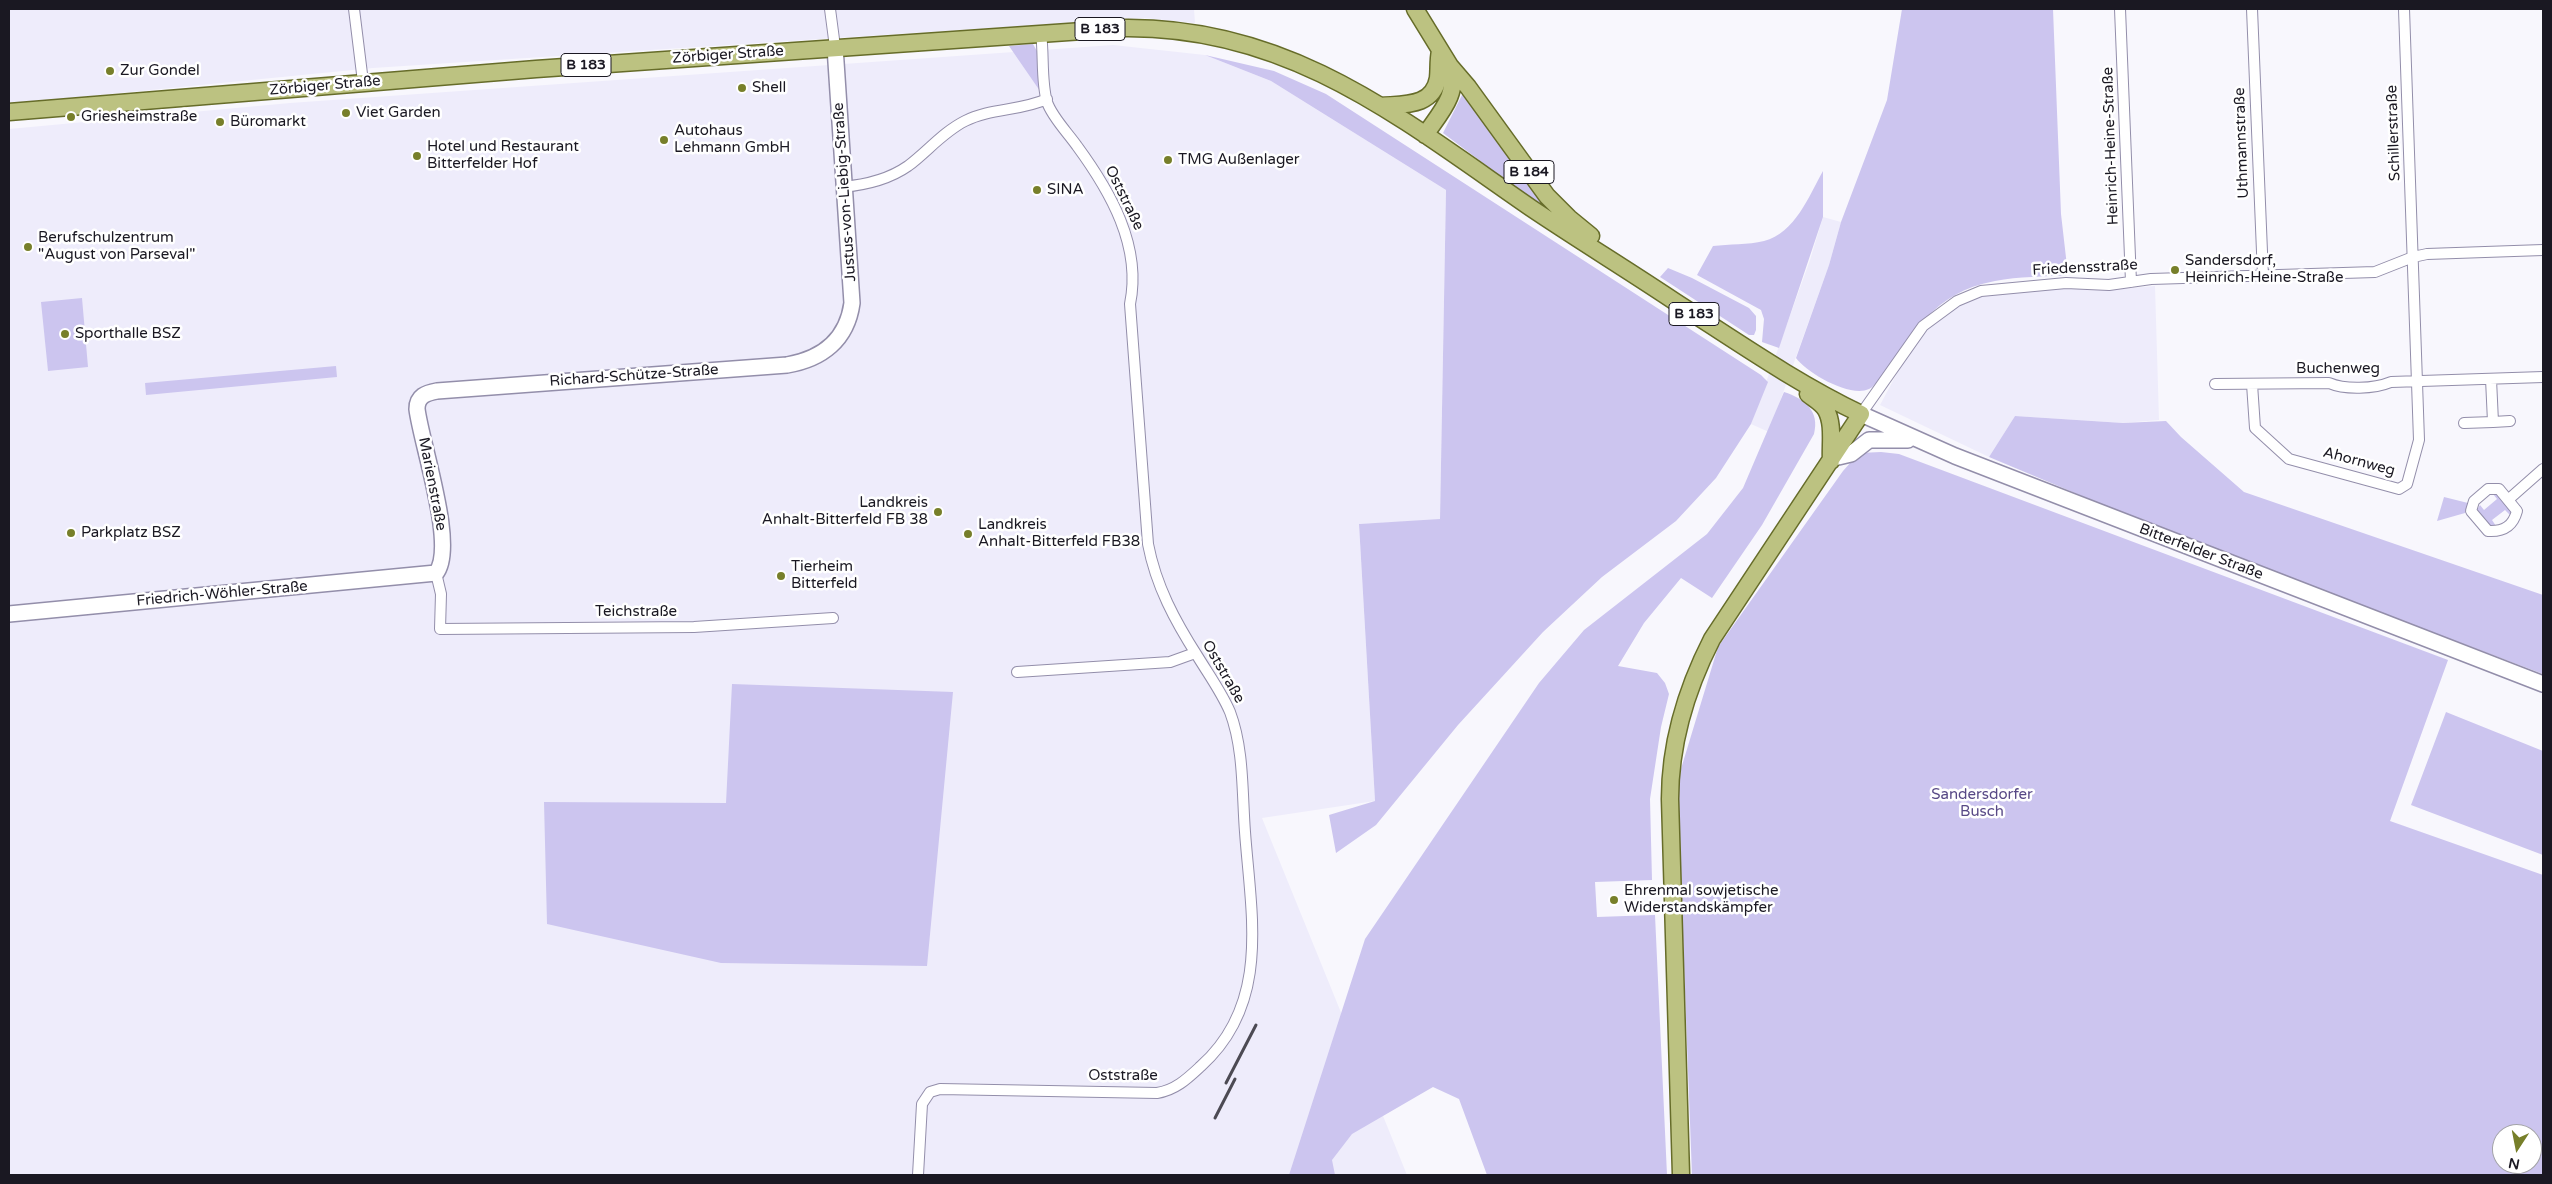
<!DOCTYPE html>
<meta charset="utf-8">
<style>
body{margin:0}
#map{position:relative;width:2552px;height:1184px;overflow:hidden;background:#f8f7fd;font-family:"Varela Round",sans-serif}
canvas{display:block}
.frame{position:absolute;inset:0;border:10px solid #1a1822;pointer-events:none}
.north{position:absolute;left:2492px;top:1124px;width:50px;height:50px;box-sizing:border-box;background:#fff;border:1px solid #a3a3a7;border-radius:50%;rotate:191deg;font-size:14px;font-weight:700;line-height:20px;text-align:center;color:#1a1822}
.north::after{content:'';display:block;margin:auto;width:18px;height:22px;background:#777f2a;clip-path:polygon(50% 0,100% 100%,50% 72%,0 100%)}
</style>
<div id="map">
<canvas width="2552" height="1184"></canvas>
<div class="frame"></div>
<div class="north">N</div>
</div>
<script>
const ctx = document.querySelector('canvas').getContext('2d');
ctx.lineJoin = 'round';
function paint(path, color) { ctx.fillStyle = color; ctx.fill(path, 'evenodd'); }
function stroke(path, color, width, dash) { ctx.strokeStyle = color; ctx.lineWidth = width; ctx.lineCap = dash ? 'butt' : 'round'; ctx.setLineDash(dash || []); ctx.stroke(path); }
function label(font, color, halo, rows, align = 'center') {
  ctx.font = font + ' "Varela Round",sans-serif'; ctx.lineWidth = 5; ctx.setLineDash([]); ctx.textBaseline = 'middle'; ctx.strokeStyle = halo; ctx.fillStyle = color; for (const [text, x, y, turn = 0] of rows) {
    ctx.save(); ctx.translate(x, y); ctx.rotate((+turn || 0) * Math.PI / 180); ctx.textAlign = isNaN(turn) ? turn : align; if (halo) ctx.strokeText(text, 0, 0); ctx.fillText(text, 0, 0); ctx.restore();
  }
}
paint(new Path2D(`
 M9,9H1194L1195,23L1144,18L373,68L9,104Z
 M1113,45L1205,55L1271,81L1446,190L1440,520L1359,524L1375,801L1262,818L1407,1175H9V129L290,103Z
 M1823,217L1841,222L1829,265L1769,432L1751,424L1810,260Z
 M2078,286L2110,290L2155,286L2159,420L2123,423L2015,416L1989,457L1880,405L1902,364L1924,334L1941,316L1962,303L1978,296L1998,293Z`), '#eeecfb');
paint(new Path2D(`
 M1902,9H2053L2061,214L2068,275C2044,277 2019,276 1995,281C1934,292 1911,335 1878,381C1875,384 1872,388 1869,389C1850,398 1807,373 1796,358L1829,265L1841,222L1887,100Z
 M1033,44L1038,53L1040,91L1009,46Z
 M1205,55L1274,71L1326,94L1761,375L1768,382L1751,424L1716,478L1676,521L1602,577L1543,632L1458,725L1376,825L1336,853L1329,815L1375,801L1359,524L1440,519L1446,190L1271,81Z
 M1465,89L1544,197L1555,217L1443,133Z
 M1823,171V217L1779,348L1762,342L1764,319L1761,310L1697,275L1713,246C1729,244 1748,245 1764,241C1795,233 1809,196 1823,171Z
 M1668,268L1692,278L1749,308L1756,316V330L1754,335H1749L1660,277Z
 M82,298L88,367L48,371L41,302Z
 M336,366L337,377L146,395L145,383Z
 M1784,392C1805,399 1820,411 1814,434L1762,525L1712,598L1681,578L1644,623L1618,666L1657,673L1665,683L1669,694L1661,727L1650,799L1652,880L1595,882L1597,917L1655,915L1667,1175H1487L1459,1099L1433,1087L1352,1134L1332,1160L1335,1175H1289L1365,939L1539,683L1584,630L1707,534L1743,488Z
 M2015,416L2123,423L2166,421L2181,437L2244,492L2543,595V674L2180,537L1989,457Z
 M1881,452L1899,454L2448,660L2390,821L2543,875V1175H1692L1677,782L1718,647L1843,471L1859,453ZM2502,1134H2532V1164H2502Z
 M2498,493L2512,511L2510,515L2505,510L2492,520L2496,526H2491L2477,510L2480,505L2484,510L2497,499L2493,494Z
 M2444,497L2468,503L2465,513L2437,521Z
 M732,684L953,692L927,966L721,963L547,924L544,802L726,803Z
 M2446,712L2543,751V855L2411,805Z`), '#ccc5ef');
const street = new Path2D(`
 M354,9L363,82
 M830,9L835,47
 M2120,9L2131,282
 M2252,9L2263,276
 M842,187C865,185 888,180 908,166C927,152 943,132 965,121C990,108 1021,111 1047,99
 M2491,379L2493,422L2510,421
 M2215,384L2329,383C2345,390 2374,389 2391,382L2543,377
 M2252,384L2255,428L2289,459L2399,489L2407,484L2419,440L2404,9
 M1861,414L1923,326L1957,301L1981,291L2066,283L2109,285L2151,279L2375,272L2413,257L2427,254L2543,250
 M2464,423L2493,422
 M2488,489H2499L2517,511C2513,526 2504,532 2488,531L2471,511L2474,501Z
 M2509,499L2543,469
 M436,573L441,594L440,629L694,627L833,618
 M1017,672L1170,662L1195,653
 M918,1175L922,1104L930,1092L940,1089L1157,1093C1176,1090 1188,1078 1201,1066C1271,1003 1251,915 1245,832C1242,793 1244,749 1230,712C1222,693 1209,675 1198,657C1175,621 1156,586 1148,544L1130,304C1142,246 1110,191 1077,146C1068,133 1052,117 1047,102C1041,81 1044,55 1041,33`);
const secondary = new Path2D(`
 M1861,414L1955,456L2543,684
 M1834,458L1851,454L1869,440H1908
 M9,614L436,573C457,547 421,443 417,409C417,396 426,393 437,391L787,365C822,359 847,340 852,303L835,47`);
const primary = new Path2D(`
 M1415,9L1450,66L1468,87L1547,196L1569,218L1591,236
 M1381,106C1404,104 1433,107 1438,78C1439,69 1438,60 1440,51
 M9,112L536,69L1126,28C1291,27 1402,119 1531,208C1580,241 1631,272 1680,305C1739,343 1798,384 1861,414L1712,639C1686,690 1670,742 1670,799L1681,1175
 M1425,135C1440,113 1460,93 1450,66
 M1808,394C1814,399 1822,403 1826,410C1834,424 1830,445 1831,461`);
stroke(street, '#938eaa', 12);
stroke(secondary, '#938eaa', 18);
stroke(primary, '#666c29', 19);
stroke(street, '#fff', 10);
stroke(secondary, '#fff', 15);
stroke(primary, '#bcc281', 16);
stroke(new Path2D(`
 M1226,1083L1256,1025
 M1215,1118L1235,1079`), '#4c4a53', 3);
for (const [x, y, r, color] of [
 [110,71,5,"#777f2a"],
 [742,88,5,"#777f2a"],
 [346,113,5,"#777f2a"],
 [71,117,5,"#777f2a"],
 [220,122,5,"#777f2a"],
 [664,140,5,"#777f2a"],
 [417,156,5,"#777f2a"],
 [1168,160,5,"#777f2a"],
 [1037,190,5,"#777f2a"],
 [28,247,5,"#777f2a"],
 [2175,270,5,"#777f2a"],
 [65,334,5,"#777f2a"],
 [938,512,5,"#777f2a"],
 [71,533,5,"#777f2a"],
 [968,534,5,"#777f2a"],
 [781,576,5,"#777f2a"],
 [1614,900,5,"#777f2a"]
]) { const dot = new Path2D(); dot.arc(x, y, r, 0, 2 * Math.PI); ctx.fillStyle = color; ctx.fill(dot); stroke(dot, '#fff', 2); }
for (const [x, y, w] of [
 [1100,29,50],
 [586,65,50],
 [1529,172,50],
 [1694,314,50]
]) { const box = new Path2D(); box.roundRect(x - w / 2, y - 11.5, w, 23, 4); ctx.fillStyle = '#fff'; ctx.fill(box); stroke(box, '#1a1822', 1); }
label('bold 14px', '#1a1822', null, [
 ["B 183",1100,29],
 ["B 183",586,65],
 ["B 184",1529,172],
 ["B 183",1694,314]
]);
label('15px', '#1a1822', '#fff', [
 ["Zörbiger Straße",728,55,-4],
 ["Zörbiger Straße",325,86,-5],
 ["Schillerstraße",2394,133,-92],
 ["Uthmannstraße",2242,143,-92],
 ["Heinrich-Heine-Straße",2111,146,-92],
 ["Justus-von-Liebig-Straße",845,192,-94],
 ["Oststraße",1124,198,64],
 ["Friedensstraße",2085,268,-3],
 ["Buchenweg",2338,369],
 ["Richard-Schütze-Straße",634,376,-4],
 ["Ahornweg",2359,462,15],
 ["Marienstraße",432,484,79],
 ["Bitterfelder Straße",2201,552,21],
 ["Friedrich-Wöhler-Straße",222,594,-5],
 ["Teichstraße",636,612],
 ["Oststraße",1223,672,60],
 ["Oststraße",1123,1076]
]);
label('15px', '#1a1822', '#fff', [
 ["Zur Gondel",120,71],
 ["Shell",752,88],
 ["Viet Garden",356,113],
 ["Griesheimstraße",81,117],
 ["Büromarkt",230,122],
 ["Autohaus",674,131],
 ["Lehmann GmbH",674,148],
 ["Hotel und Restaurant",427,147],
 ["Bitterfelder Hof",427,164],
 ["TMG Außenlager",1178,160],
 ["SINA",1047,190],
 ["Berufschulzentrum",38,238],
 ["\"August von Parseval\"",38,255],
 ["Sandersdorf,",2185,261],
 ["Heinrich-Heine-Straße",2185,278],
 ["Sporthalle BSZ",75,334],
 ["Landkreis",928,503,"right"],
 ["Anhalt-Bitterfeld FB 38",928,520,"right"],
 ["Landkreis",978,525],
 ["Anhalt-Bitterfeld FB38",978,542],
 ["Parkplatz BSZ",81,533],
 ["Tierheim",791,567],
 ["Bitterfeld",791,584],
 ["Ehrenmal sowjetische",1624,891],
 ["Widerstandskämpfer",1624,908]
], 'left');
label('15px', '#584986', '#fff', [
 ["Sandersdorfer",1982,795],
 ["Busch",1982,812]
]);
</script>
